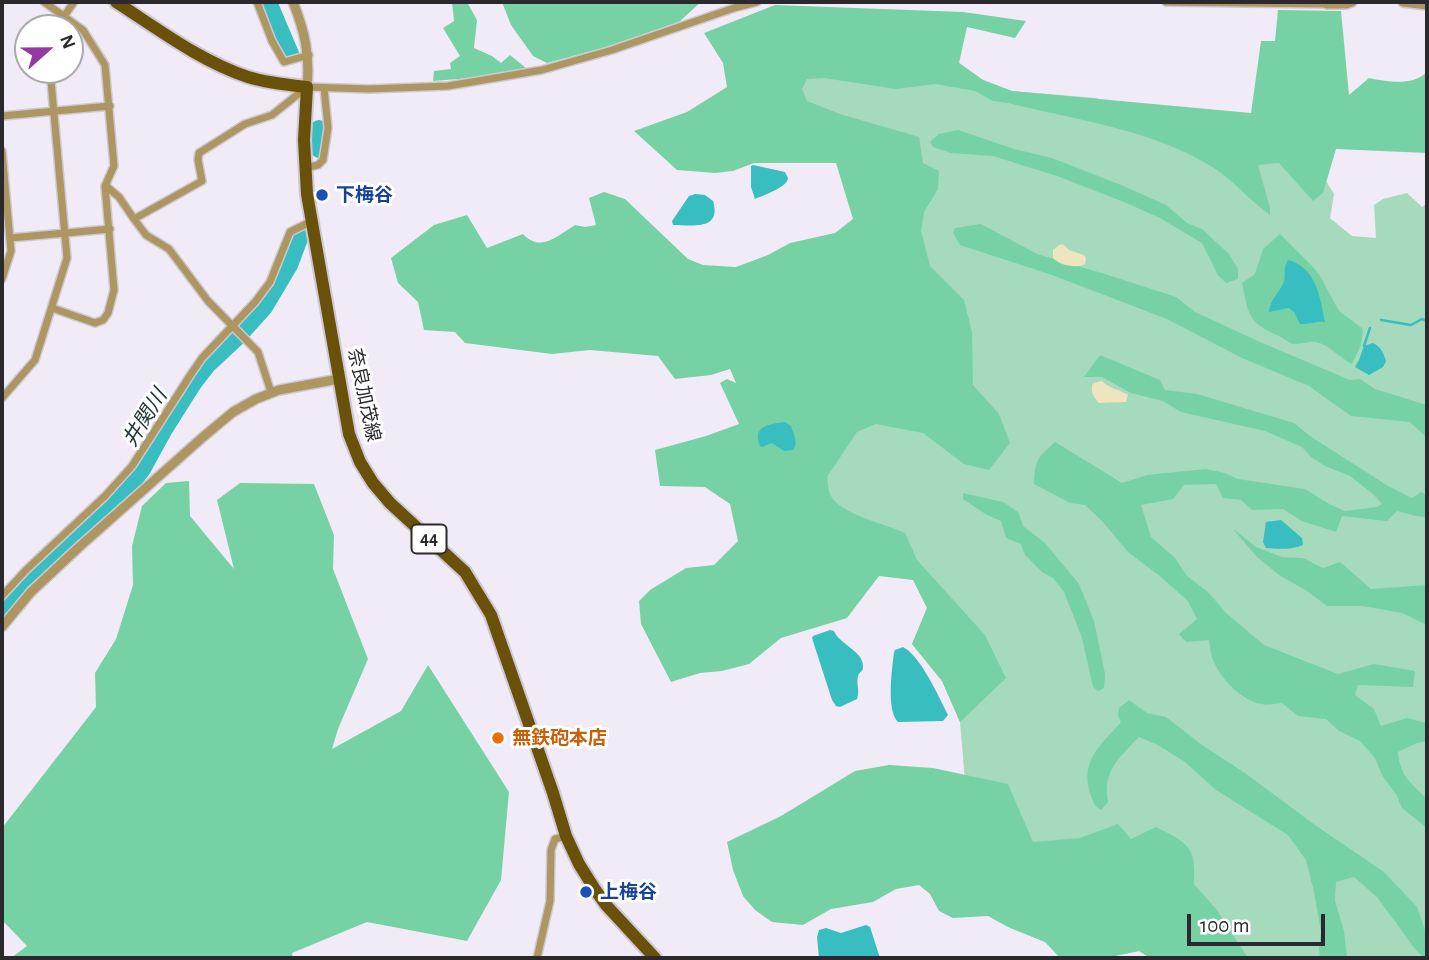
<!DOCTYPE html>
<meta charset="utf-8">
<style>
body{margin:0}
#map{position:relative;width:1429px;height:960px;overflow:hidden;background:#f1ebf7;font-family:"Alegreya Sans",sans-serif}
canvas{display:block}
.frame{position:absolute;inset:0;border:4px solid #2b292e;pointer-events:none}
.north{position:absolute;left:14px;top:14px;width:70px;height:70px;box-sizing:border-box;background:#fff;border:2px solid #aaa9ab;border-radius:50%;rotate:69deg;font-size:19px;font-weight:700;line-height:28px;text-align:center;color:#2b292e}
.north::after{content:'';display:block;margin:auto;width:24px;height:32px;background:#9438a2;clip-path:polygon(50% 0,100% 100%,50% 72%,0 100%)}
.scale{position:absolute;left:1187px;top:914px;width:138px;height:32px;box-sizing:border-box;border:4px solid #2b292e;border-top:0;padding-left:9px;font-size:21px;line-height:24px;white-space:nowrap;color:#2b292e;-webkit-text-stroke:5px #fff;paint-order:stroke}
</style>
<div id="map">
<canvas width="1429" height="960"></canvas>
<div class="frame"></div>
<div class="north">N</div>
<div class="scale">100 m</div>
</div>
<script>
const ctx = document.querySelector('canvas').getContext('2d');
ctx.lineJoin = 'round';
function paint(path, color) { ctx.fillStyle = color; ctx.fill(path, 'evenodd'); }
function stroke(path, color, width, dash) { ctx.strokeStyle = color; ctx.lineWidth = width; ctx.lineCap = dash ? 'butt' : 'round'; ctx.setLineDash(dash || []); ctx.stroke(path); }
function label(font, color, halo, rows, align = 'center') {
  ctx.font = font + ' "Alegreya Sans","Noto Sans JP",sans-serif'; ctx.lineWidth = 6; ctx.setLineDash([]); ctx.textBaseline = 'middle'; ctx.strokeStyle = halo; ctx.fillStyle = color; for (const [text, x, y, turn = 0] of rows) {
    ctx.save(); ctx.translate(x, y); ctx.rotate((+turn || 0) * Math.PI / 180); ctx.textAlign = isNaN(turn) ? turn : align; if (halo) ctx.strokeText(text, 0, 0); ctx.fillText(text, 0, 0); ctx.restore();
  }
}
paint(new Path2D(`
 M796,56L959,63L983,80L1012,91L1096,98L1311,157L1334,194L1330,218L1352,236L1376,238L1374,205L1383,199L1407,193L1422,207L1427,203V958H1150L1139,951L1105,958L1048,943L1008,927L965,781L960,722L942,681L912,644L927,608L914,580L880,568L805,469L908,249L790,98Z`), '#a5dabd');
paint(new Path2D(`
 M452,2H467L477,20L474,48L492,56L501,63L510,55L526,68L484,77L433,81L434,71L451,69L450,63L460,56L443,28L454,21Z
 M502,2H701L679,22L603,48L547,63L533,56L511,25Z
 M775,5L963,12L1026,21L1015,38L967,27L959,63L983,80L1012,91L1251,113L1261,41H1275L1278,10L1341,11L1349,95L1369,78C1388,82 1413,86 1427,72V153L1336,149L1323,193L1313,201L1279,163L1258,165L1270,208V215C1252,202 1234,182 1217,170C1154,129 1079,121 1008,103L993,101L975,91L935,84L896,89L824,78L807,79L802,89L807,101L840,114L919,137L923,163L939,171L938,189L924,212L921,231L930,266L964,300L972,332L973,385L999,414L1010,443L989,470L964,464L923,433L876,424L857,432L827,477C828,483 828,489 830,494C838,514 886,524 905,533L917,560L985,635L1006,678L960,722L942,681L912,644L927,608L913,580L879,576L847,618L781,638L749,664L722,671L700,673L671,682L641,624L639,601L650,590L686,568L714,565L738,541L730,504L705,487L660,486L655,450L706,436L739,424L720,383L727,379L736,383L730,369L711,375L675,379L658,356L590,350L552,354L465,343L455,332L424,330L418,302L398,283L391,258L434,225L467,215L487,248L523,234C541,253 557,236 575,225L585,227L596,225L589,198L604,192L625,199L688,259L703,265L736,267L768,255L790,243L835,233L853,219L836,163H754L733,171L715,173L677,170L634,131L687,112L727,87L723,63L704,33Z
 M958,130L1014,149L1052,158L1121,185L1166,205L1187,223L1202,229L1229,254L1238,269V279L1226,283L1218,275L1202,243L1160,218L1124,202L1057,176L993,156L951,153L933,147L930,142L939,134Z
 M981,224L1037,254L1105,274L1176,297L1195,312L1260,342L1350,380L1360,379L1375,389L1427,405V438L1410,422L1351,416L1309,386L1242,358L1167,319L1052,275L960,245L953,233L955,228Z
 M1280,234L1314,268L1320,276L1339,311L1363,329L1361,345L1352,364C1340,358 1327,343 1315,342C1308,341 1300,345 1293,344C1289,343 1283,338 1279,336C1247,322 1249,315 1242,283L1255,274L1263,249Z
 M1100,355L1160,380L1165,390L1197,394L1294,423L1310,436L1388,486L1412,498L1421,492L1427,496V517L1416,516L1397,511L1387,521L1342,516L1336,532L1302,521L1283,509L1252,510L1241,500L1223,498L1216,484L1184,485L1173,499L1141,505L1151,537L1175,558L1187,576L1208,592L1226,613L1264,645L1338,674L1374,664L1415,671L1413,687L1358,685L1355,695L1374,709L1381,726L1407,718L1427,723V741L1417,743L1398,752C1400,776 1411,783 1427,799V828L1402,808L1397,796L1382,775L1375,758L1360,741L1339,731L1326,719L1298,716L1282,703C1272,704 1262,706 1254,702C1236,695 1218,675 1212,657C1210,652 1210,645 1209,640L1186,642L1179,634L1197,619L1188,601L1161,577L1128,552L1102,521L1085,505L1070,503L1034,484C1035,460 1037,458 1055,442L1122,483L1147,475L1206,469L1225,473L1238,479L1305,489L1331,505L1345,511L1377,507L1382,504L1373,494L1350,476L1325,466L1311,457L1302,447L1265,431L1181,412L1163,401L1131,393L1102,377H1084Z
 M189,481L190,516L234,569L217,500L240,483L314,484L334,535L333,569L368,659L338,729L332,749L401,711L428,665L509,792L501,880L467,941L367,922L292,953L293,958H11L27,946L2,920V828L96,707L95,673L116,639L133,585L132,546L142,506L166,483Z
 M963,493L1003,502L1018,512L1023,526L1045,543L1079,584L1094,621L1105,674L1104,688L1098,691L1093,687L1082,638L1064,592L1053,578L1042,572L1025,555L1021,544L1006,538L1001,521L987,515L963,499Z
 M1232,528L1256,547L1282,557L1303,558L1323,568L1340,562L1371,589L1427,585V625L1402,613L1363,606H1327L1307,591L1279,575L1257,557Z
 M1129,700L1147,713L1166,717L1202,745L1245,773L1315,825L1384,872L1417,907L1427,936V958H1424L1415,949L1377,897L1354,877L1336,882L1335,901L1344,931L1347,958H1320L1319,948L1321,931L1314,892L1306,860L1288,835L1216,790L1185,762L1158,745L1139,737C1119,758 1102,771 1108,802L1101,810C1094,806 1094,803 1091,796C1079,761 1100,746 1121,722L1118,716L1119,708Z
 M889,765L933,768L1008,784L1033,842L1080,838L1118,824L1131,839L1156,827C1189,844 1196,846 1194,884L1216,909L1248,958H1150L1139,951L1105,958H1060L1045,942L1008,927L988,916L953,918L939,911L930,894L919,885L896,889L873,902L831,909L803,925L772,922L755,910L743,896L733,870L727,842L781,816L855,771Z`), '#76d2a4');
paint(new Path2D(`
 M1063,244L1069,250L1084,255L1086,258L1085,264C1077,269 1059,265 1053,258V250L1059,245Z
 M1102,381C1110,389 1119,389 1128,395L1126,402L1099,403C1093,397 1090,390 1093,383Z`), '#eee4bf');
paint(new Path2D(`
 M753,165L785,172C786,174 787,176 788,178C788,187 762,196 755,199L751,187V166Z
 M695,194L705,195L713,201C722,231 692,225 673,225L672,221L689,196Z
 M1288,260C1316,267 1320,297 1325,322C1316,321 1309,325 1300,324L1294,312L1289,308L1269,312C1270,300 1278,294 1283,284C1287,275 1282,269 1288,260Z
 M1373,343C1381,347 1383,352 1386,361L1383,367L1369,375L1355,367L1359,360L1364,346Z
 M785,422L791,426C793,434 799,442 793,450L784,451L772,443L762,447L760,446C752,426 769,424 785,422Z
 M1281,520L1302,538L1303,545C1292,550 1277,549 1266,548L1263,542L1266,522Z
 M830,630L834,631C839,644 863,651 863,666C863,673 860,670 858,676C856,684 860,691 857,699L840,707L836,706L832,700L812,638L813,636Z
 M903,647C920,655 939,697 948,715L943,721L898,722C886,710 892,670 894,652L895,650Z
 M866,925L870,927L880,958H819L817,937L819,930L826,928L841,933Z`), '#38bec0');
stroke(new Path2D(`
 M1381,320L1411,325L1422,319L1427,321
 M1364,346L1370,328`), '#38bec0', 2.5);
stroke(new Path2D(`
 M268,2L290,54
 M319,149V129
 M2,607L132,482L142,469L164,429L193,383L207,365L237,337L264,307L289,265L301,233`), '#38bec0', 18);
const minor = new Path2D(`
 M44,2L83,30L105,65L114,166L105,186L114,290L108,313L103,320L95,323L52,308
 M257,2L272,41L284,62L309,55
 M1166,2L1327,4L1328,2
 M56,28L74,2
 M2,116L110,106
 M2,151L11,251L2,279
 M305,168L318,165L323,160L328,128L324,88
 M106,186L119,197L134,219
 M10,238L110,229
 M271,392L258,352L208,301L169,249L146,235L134,219L202,181L198,160L199,153L245,124L272,115L307,87L369,89L448,86L542,70L612,50L734,8L757,2
 M2,398L35,360L67,258L50,70
 M2,596L26,570L105,496L132,466L191,374L202,358L255,302L270,282L290,232L312,221
 M537,958L550,901L551,850L555,839L566,836`);
const tertiary = new Path2D(`
 M293,2C305,32 310,55 307,87
 M1403,2L1427,5
 M1327,4H1346L1352,2
 M2,627L31,592L78,548L203,437L233,412L256,399L279,390L339,379`);
const primary = new Path2D(`
 M116,2C158,29 200,61 248,77C267,83 288,85 307,87L304,140L307,194L349,434L360,462L373,483L390,503L465,572L491,615L553,793L566,836L579,864L594,888L606,905L655,958`);
stroke(minor, '#cdc8d3', 10);
stroke(tertiary, '#cdc8d3', 12);
stroke(primary, '#cdc8d3', 16);
stroke(minor, '#ad9660', 7);
stroke(tertiary, '#ad9660', 9);
stroke(primary, '#695109', 12);
for (const [x, y, r, color] of [
 [322,195,7,"#1a4fb4"],
 [498,738,7,"#e8710a"],
 [586,892,7,"#1a4fb4"]
]) { const dot = new Path2D(); dot.arc(x, y, r, 0, 2 * Math.PI); ctx.fillStyle = color; ctx.fill(dot); stroke(dot, '#fff', 2.5); }
for (const [x, y, w] of [
 [429,539,35]
]) { const box = new Path2D(); box.roundRect(x - w / 2, y - 14.5, w, 29, 5); ctx.fillStyle = '#fff'; ctx.fill(box); stroke(box, '#2b292e', 2); }
label('bold 18px', '#2b292e', null, [
 ["44",429,539]
]);
label('bold 19px', '#164399', '#fff', [
 ["下梅谷",336,195],
 ["上梅谷",600,892]
], 'left');
label('19px', '#2b292e', '#fff', [
 ["奈良加茂線",364,395,78]
]);
label('bold 19px', '#c56008', '#fff', [
 ["無鉄砲本店",512,738]
], 'left');
label('italic 21px', '#213838', '#fff', [
 ["井関川",145,418,-58]
]);
</script>
